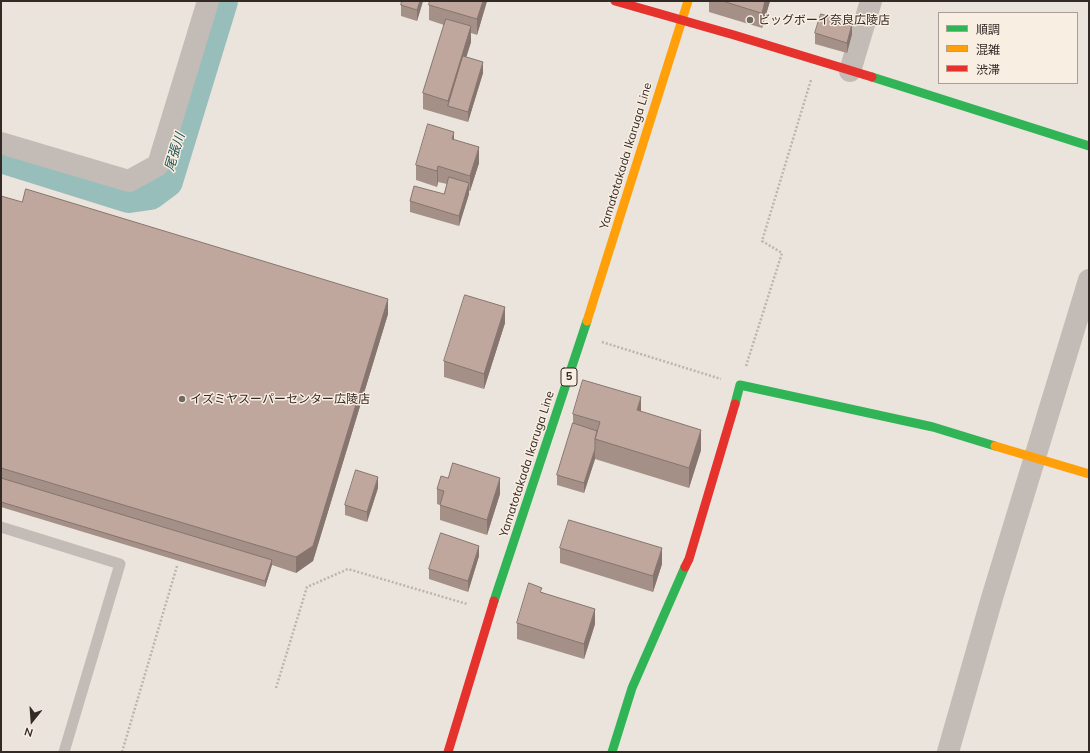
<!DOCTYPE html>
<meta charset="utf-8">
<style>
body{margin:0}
#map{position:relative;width:1090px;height:753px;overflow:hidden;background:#ebe4dc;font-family:Mulish,"Noto Sans JP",sans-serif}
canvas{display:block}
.frame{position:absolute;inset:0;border:2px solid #332925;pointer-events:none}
.legend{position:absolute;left:938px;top:12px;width:140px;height:72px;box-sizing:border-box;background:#f9eee2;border:1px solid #aa9f96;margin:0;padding:5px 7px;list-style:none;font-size:12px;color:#332925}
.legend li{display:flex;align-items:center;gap:8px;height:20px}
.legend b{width:20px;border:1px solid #aa9f96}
.north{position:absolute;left:12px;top:701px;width:40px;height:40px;-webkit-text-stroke:3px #f9eee2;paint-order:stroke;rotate:197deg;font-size:11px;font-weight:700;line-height:16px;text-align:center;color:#332925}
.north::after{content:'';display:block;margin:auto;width:14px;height:18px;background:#332925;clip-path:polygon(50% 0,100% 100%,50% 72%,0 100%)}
</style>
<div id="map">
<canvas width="1090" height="753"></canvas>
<div class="frame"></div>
<ul class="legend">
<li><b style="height:5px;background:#30b455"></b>順調</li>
<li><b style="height:5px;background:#ff9f0a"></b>混雑</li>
<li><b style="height:5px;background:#e5322d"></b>渋滞</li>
</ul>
<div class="north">N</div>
</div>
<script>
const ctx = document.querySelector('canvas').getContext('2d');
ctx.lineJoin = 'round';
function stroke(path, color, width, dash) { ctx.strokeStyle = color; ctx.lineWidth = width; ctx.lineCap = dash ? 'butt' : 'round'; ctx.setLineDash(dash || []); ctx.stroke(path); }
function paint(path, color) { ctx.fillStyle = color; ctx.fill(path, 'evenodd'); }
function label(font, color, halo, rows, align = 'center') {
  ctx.font = font + ' Mulish,"Noto Sans JP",sans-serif'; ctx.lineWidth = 3; ctx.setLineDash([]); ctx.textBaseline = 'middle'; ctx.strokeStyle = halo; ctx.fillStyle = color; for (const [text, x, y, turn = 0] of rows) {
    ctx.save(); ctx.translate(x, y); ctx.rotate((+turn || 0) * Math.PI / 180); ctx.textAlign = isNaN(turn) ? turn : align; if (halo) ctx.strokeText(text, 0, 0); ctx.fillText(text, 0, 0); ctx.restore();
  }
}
stroke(new Path2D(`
 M1,156L129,196L150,193L166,181L221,1`), '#98bebc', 34);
stroke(new Path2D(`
 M602,342L721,379
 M746,366L782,253L762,241L811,80
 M276,688L307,587L348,569L467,604
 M122,752L177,566`), '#bcb4af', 2.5, [2, 2]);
stroke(new Path2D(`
 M1,527L120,564L64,752`), '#c3bcb6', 11);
stroke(new Path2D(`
 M850,71L871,1
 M1,143L129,181L158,165L208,1
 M948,752L992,598L1089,280`), '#c3bcb6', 22);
stroke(new Path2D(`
 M872,77L1089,146
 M735,404L740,385L933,427L995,446
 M494,601L587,321
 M612,752L632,688L685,567`), '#30b455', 9);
stroke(new Path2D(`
 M587,321L688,1
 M995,446L1089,474`), '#ff9f0a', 9);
stroke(new Path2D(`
 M615,1L734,35L872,77
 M685,567L689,559L735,404
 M448,752L494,601`), '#e5322d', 9);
paint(new Path2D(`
 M402,1H423L417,21L401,16V5Z
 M487,1L477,35L471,33V42L466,57L483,73L468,122L423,109V93L444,25L429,20V5Z
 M709,1H770L762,28L709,12Z
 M815,33L852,34L847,53L815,44Z
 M454,140L479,163L470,191H469V194L459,226L410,212V201L444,194L447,184L438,182L437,187L416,180V165Z
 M1,196L388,314L313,561L296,573L272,565L265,587L1,507Z
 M505,323L484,389L444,377V361Z
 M641,411L701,450L689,488L595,459L584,493L557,485V475L573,423V414Z
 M378,488L367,522L345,515V505Z
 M437,489L500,494L487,535L440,520V505L437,504Z
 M560,548L662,564L653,592L560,563Z
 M479,556L468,592L429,579V569Z
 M542,592L595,624L584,659L517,639V623Z`), '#a49087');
paint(new Path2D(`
 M420,1H423L417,21V10Z
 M483,1H487L477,35V19Z
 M765,1H770L762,28V13Z
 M852,24V34L847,53V43Z
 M471,26V42L451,107L448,106V101Z
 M483,62V73L468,122V112Z
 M454,132V148L452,139Z
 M479,147V163L470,191V176Z
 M438,166V182L437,187V171Z
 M469,183V194L459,226V216Z
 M388,299V314L313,561L296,573V557Z
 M505,307V323L484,389V374Z
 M641,397V418L637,410Z
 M701,430V450L689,488V468Z
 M595,449V459L584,493V483Z
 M378,477V488L367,522V512Z
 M500,478V494L487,535V520Z
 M479,546V556L468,592V581Z
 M662,548V564L653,592V576Z
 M272,560V565L265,587V581Z
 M595,609V624L584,659V644Z`), '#86756e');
const building = new Path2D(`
 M402,1H420L417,10L401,5Z
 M430,1H483L477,19L429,5Z
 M723,1H765L762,13Z
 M821,14L852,24L847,43L815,33Z
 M446,19L471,26L448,101L423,93Z
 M463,56L483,62L468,112L448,106Z
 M428,124L454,132L452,139L479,147L470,176L438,166L437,171L416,165Z
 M449,177L469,183L459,216L410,201L414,186L444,194Z
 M26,189L388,299L313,546L296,557L1,468V196L22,202Z
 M465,295L505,307L484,374L444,361Z
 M583,380L641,397L637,410L701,430L689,468L595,439L600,422L573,414Z
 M573,423L597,431L595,439V449L584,483L557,475Z
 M453,463L500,478L487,520L440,505L444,491L437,489L441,476L448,478Z
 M356,470L378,477L367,512L345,505Z
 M1,478L272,560L265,581L1,502Z
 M569,520L662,548L653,576L560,548Z
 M441,533L479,546L468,581L429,569Z
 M529,583L542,588L540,592L595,609L584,644L517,623Z`);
paint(building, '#bfa79d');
stroke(building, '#86756e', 1);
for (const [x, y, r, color] of [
 [750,20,4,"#736a65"],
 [182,399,4,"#736a65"]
]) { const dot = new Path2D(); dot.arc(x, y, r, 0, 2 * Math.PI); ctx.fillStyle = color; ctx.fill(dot); stroke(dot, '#f9eee2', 1.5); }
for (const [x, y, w] of [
 [569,377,16]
]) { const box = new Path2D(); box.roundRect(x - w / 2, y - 9, w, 18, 3); ctx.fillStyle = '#f9eee2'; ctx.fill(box); stroke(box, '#332925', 1); }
label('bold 11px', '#332925', null, [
 ["5",569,377]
]);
label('12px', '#332925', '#f9eee2', [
 ["ビッグボーイ奈良広陵店",758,20],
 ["イズミヤスーパーセンター広陵店",190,399]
], 'left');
label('12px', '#332925', '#f9eee2', [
 ["Yamatotakada Ikaruga Line",626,156,-73],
 ["Yamatotakada Ikaruga Line",527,464,-72]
]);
label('italic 13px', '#1a5355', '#f9eee2', [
 ["尾張川",175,152,-73]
]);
</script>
